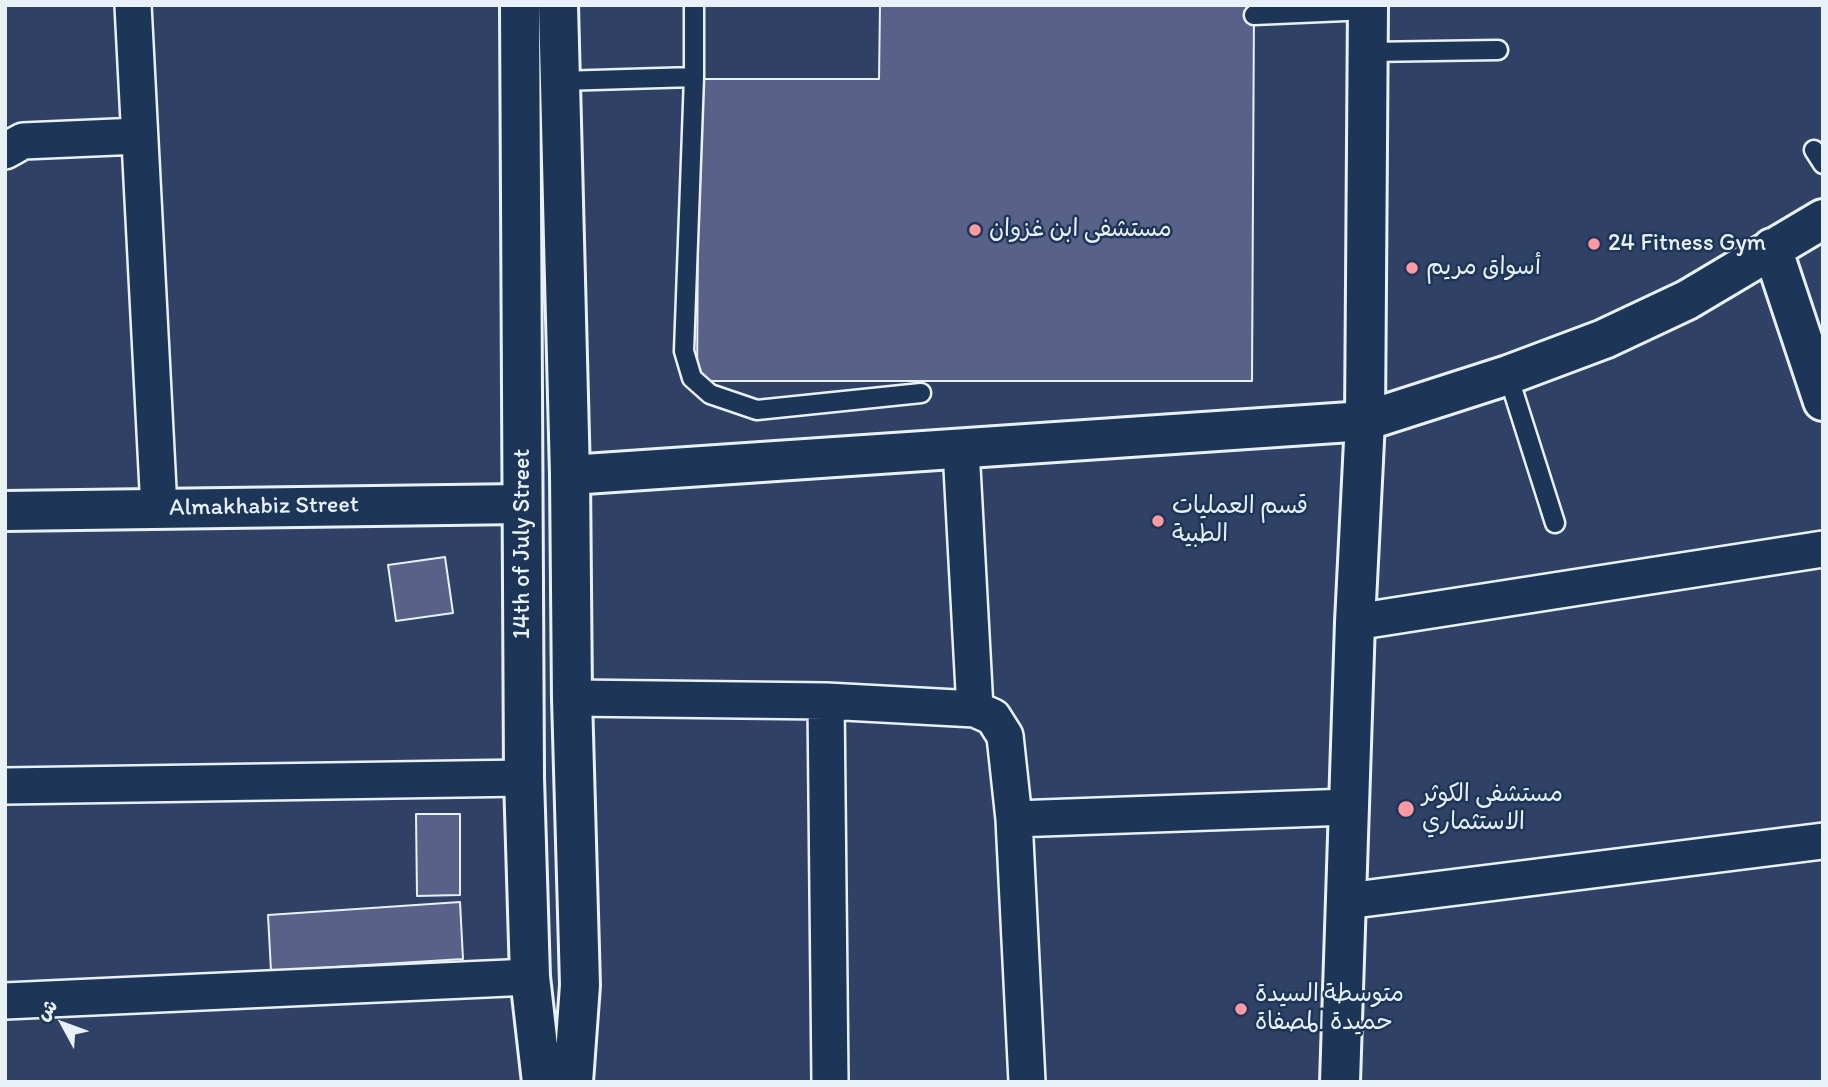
<!DOCTYPE html>
<meta charset="utf-8">
<style>
body{margin:0}
#map{position:relative;width:1828px;height:1087px;overflow:hidden;background:#2f4265;font-family:Itim,"Playpen Sans Arabic",sans-serif}
canvas{display:block}
.frame{position:absolute;inset:0;border:7px solid #e8f1f8;pointer-events:none}
.north{position:absolute;left:28px;top:989px;width:70px;height:70px;-webkit-text-stroke:5px #1d3557;paint-order:stroke;rotate:311deg;font-size:19px;font-weight:700;line-height:28px;text-align:center;color:#e8f1f8}
.north::after{content:'';display:block;margin:auto;width:24px;height:32px;background:#e8f1f8;clip-path:polygon(50% 0,100% 100%,50% 72%,0 100%)}
</style>
<div id="map">
<canvas width="1828" height="1087"></canvas>
<div class="frame"></div>
<div class="north">ش</div>
</div>
<script>
const ctx = document.querySelector('canvas').getContext('2d');
ctx.lineJoin = 'round';
function paint(path, color) { ctx.fillStyle = color; ctx.fill(path, 'evenodd'); }
function stroke(path, color, width, dash) { ctx.strokeStyle = color; ctx.lineWidth = width; ctx.lineCap = dash ? 'butt' : 'round'; ctx.setLineDash(dash || []); ctx.stroke(path); }
function label(font, color, halo, rows, align = 'center') {
  ctx.font = font + ' Itim,"Playpen Sans Arabic",sans-serif'; ctx.lineWidth = 5; ctx.setLineDash([]); ctx.textBaseline = 'middle'; ctx.strokeStyle = halo; ctx.fillStyle = color; for (const [text, x, y, turn = 0] of rows) {
    ctx.save(); ctx.translate(x, y); ctx.rotate((+turn || 0) * Math.PI / 180); ctx.textAlign = isNaN(turn) ? turn : align; if (halo) ctx.strokeText(text, 0, 0); ctx.fillText(text, 0, 0); ctx.restore();
  }
}
const building = new Path2D(`
 M880,5H1254L1252,381H697L699,79H879Z
 M445,557L453,613L396,621L388,565Z
 M416,814H460V895L417,896Z
 M460,902L463,959L271,971L268,915Z`);
paint(building, '#586187');
stroke(building, '#e8f1f8', 2);
const service = new Path2D(`
 M694,5V77L684,351L692,378L710,394L757,410L921,393
 M1254,15L1368,10
 M1368,52L1498,50
 M560,81L694,77
 M1814,150L1823,164
 M1508,375L1555,523`);
const minor = new Path2D(`
 M133,5L159,509
 M5,151L23,141L139,136
 M961,449L975,709
 M1355,622L1823,549
 M572,698L826,701L975,709L993,717L1005,736L1014,819L1027,1082
 M826,701L830,1082
 M5,786L524,778
 M1014,819L1349,807
 M1346,901L1823,841
 M5,1001L530,977`);
const tertiary = new Path2D(`
 M1772,248L1823,401
 M570,475L1365,421L1508,375L1604,339L1687,300L1823,219
 M5,511L522,504
 M1340,1082L1355,622L1365,421L1368,5`);
const secondary = new Path2D(`
 M520,5L524,778L530,977L542,1082
 M558,5L570,475L572,698L580,985L573,1082`);
stroke(service, '#e8f1f8', 23);
stroke(minor, '#e8f1f8', 40);
stroke(tertiary, '#e8f1f8', 44);
stroke(secondary, '#e8f1f8', 44);
stroke(service, '#1d3557', 18);
stroke(minor, '#1d3557', 35);
stroke(tertiary, '#1d3557', 38);
stroke(secondary, '#1d3557', 38);
for (const [x, y, r, color] of [
 [975,230,7,"#ff9aa2"],
 [1594,244,7,"#ff9aa2"],
 [1412,268,7,"#ff9aa2"],
 [1158,521,7,"#ff9aa2"],
 [1406,809,9,"#ff9aa2"],
 [1241,1009,7,"#ff9aa2"]
]) { const dot = new Path2D(); dot.arc(x, y, r, 0, 2 * Math.PI); ctx.fillStyle = color; ctx.fill(dot); stroke(dot, '#1d3557', 2.5); }
label('24px', '#e8f1f8', '#1d3557', [
 ["مستشفى ابن غزوان",989,230],
 ["24 Fitness Gym",1608,244],
 ["أسواق مريم",1426,268],
 ["قسم العمليات",1172,507],
 ["الطبية",1172,535],
 ["مستشفى الكوثر",1422,795],
 ["الاستثماري",1422,823],
 ["متوسطة السيدة",1255,995],
 ["حميدة المصفاة",1255,1023]
], 'left');
label('24px', '#e8f1f8', '#1d3557', [
 ["Almakhabiz Street",264,507,-1],
 ["14th of July Street",523,544,-90]
]);
</script>
